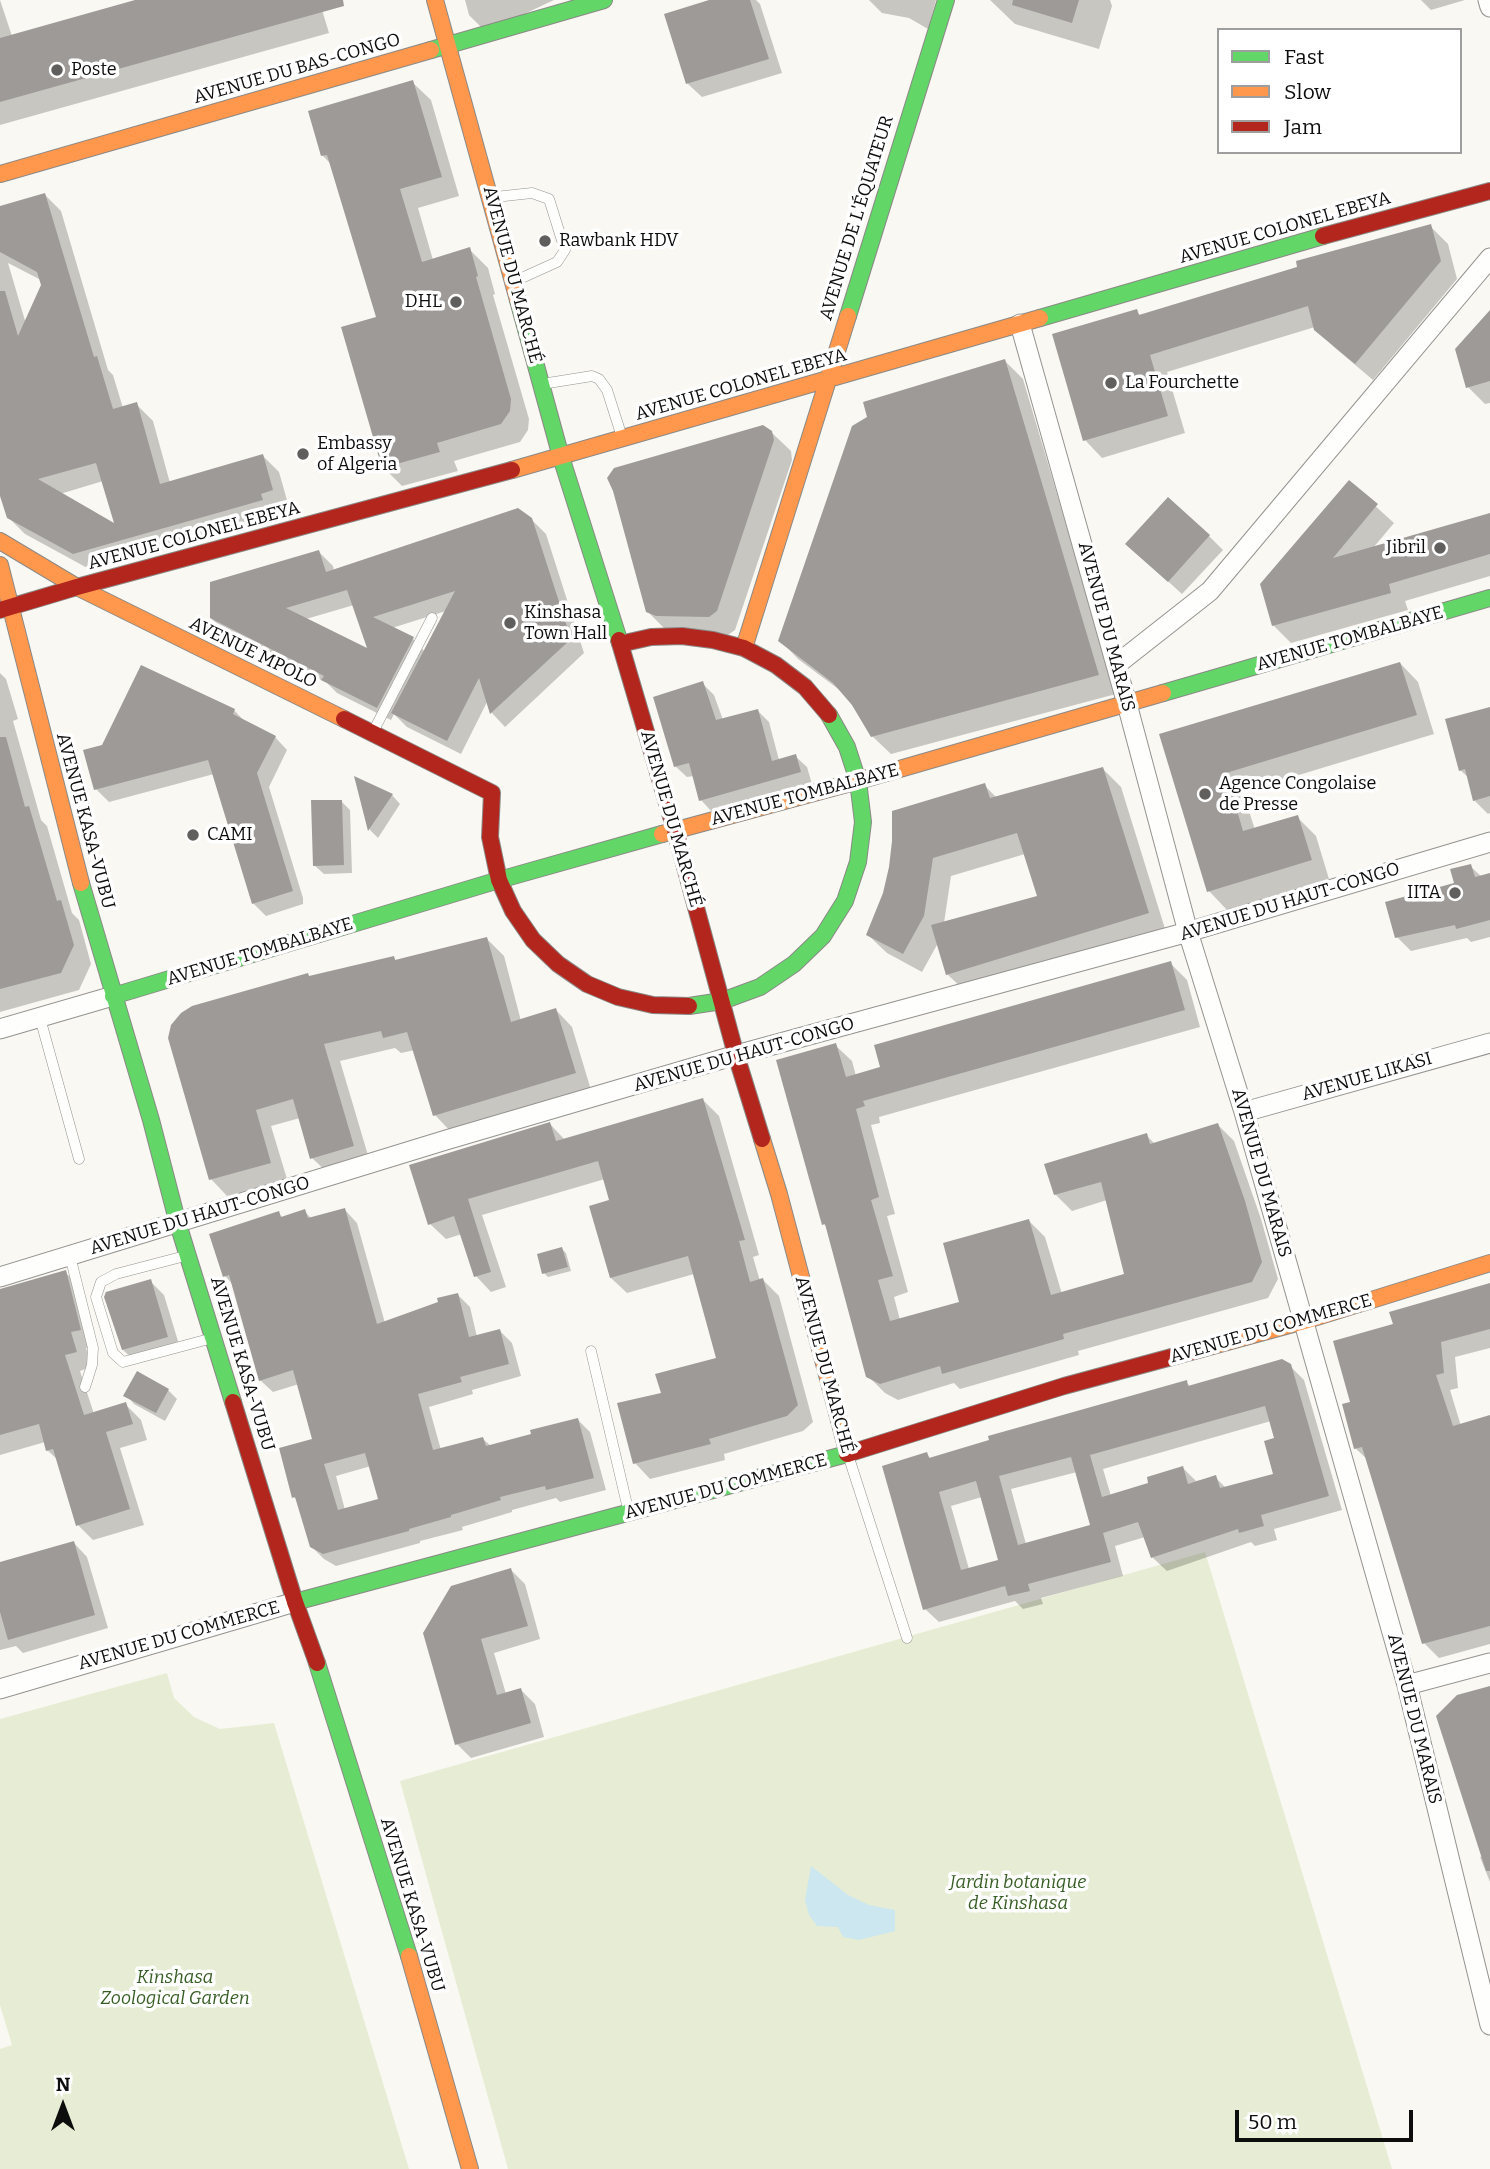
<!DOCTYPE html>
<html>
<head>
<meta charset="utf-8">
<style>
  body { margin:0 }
  #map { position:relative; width:1490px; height:2169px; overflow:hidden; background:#faf8f2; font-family:Bitter,serif }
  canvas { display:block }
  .legend { position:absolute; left:1217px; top:28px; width:245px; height:126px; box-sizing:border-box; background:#fff; border:2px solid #9e9e9e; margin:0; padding:9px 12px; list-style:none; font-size:21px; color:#0d0d0d }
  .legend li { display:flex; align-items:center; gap:14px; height:35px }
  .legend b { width:35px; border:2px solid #9e9e9e }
  .north { position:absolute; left:28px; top:2071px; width:70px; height:70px; -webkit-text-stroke:5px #fff; paint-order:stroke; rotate:0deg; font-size:19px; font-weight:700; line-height:28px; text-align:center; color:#0d0d0d }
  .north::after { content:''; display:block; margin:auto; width:24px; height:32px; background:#0d0d0d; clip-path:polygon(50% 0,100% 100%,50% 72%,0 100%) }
  .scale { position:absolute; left:1235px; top:2110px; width:178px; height:32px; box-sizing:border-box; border:4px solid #0d0d0d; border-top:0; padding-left:9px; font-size:21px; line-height:24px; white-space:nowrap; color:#0d0d0d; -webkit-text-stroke:5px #fff; paint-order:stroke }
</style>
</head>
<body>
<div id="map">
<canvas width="1490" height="2169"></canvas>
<ul class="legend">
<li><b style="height:9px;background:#63d668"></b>Fast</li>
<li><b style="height:9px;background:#ff974d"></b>Slow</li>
<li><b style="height:9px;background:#b3261e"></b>Jam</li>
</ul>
<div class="north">N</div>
<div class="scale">50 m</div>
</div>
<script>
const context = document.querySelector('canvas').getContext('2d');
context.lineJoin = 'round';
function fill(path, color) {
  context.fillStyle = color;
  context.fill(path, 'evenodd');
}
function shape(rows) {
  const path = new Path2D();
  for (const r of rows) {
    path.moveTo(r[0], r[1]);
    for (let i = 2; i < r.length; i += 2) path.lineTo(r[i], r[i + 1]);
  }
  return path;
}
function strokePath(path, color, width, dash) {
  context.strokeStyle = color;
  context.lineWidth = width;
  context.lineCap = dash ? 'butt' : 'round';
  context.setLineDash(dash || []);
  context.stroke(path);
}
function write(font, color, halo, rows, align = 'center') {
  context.font = font + ' Bitter,serif';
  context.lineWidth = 7;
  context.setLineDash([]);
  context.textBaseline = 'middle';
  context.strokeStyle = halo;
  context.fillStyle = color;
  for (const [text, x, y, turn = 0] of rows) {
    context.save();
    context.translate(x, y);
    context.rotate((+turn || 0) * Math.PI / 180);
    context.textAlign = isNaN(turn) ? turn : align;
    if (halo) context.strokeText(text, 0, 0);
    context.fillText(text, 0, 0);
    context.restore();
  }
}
const green = shape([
  [1205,1552,1392,2169,508,2169,400,1781],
  [167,1673,174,1698,194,1717,220,1729,274,1723,409,2169,0,2169,0,2049,12,2045,0,2005,0,1719]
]);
const water = shape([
  [811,1866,848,1895,869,1905,895,1910,895,1931,859,1940,843,1937,838,1927,817,1926,809,1915,805,1900]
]);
const shadow = shape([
  [0,0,12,36,141,0,319,0,329,33,0,125],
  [465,0,554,0,486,32,469,15],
  [714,0,756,0,760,4,782,73,702,97,688,84,666,15],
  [869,0,936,0,928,29,909,18,882,13],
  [990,0,1110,0,1112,6,1099,49,1015,24],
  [1421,0,1465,0,1431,10],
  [412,82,431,100,459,196,418,208,433,260,469,249,488,268,495,294,493,295,529,419,528,430,520,442,454,461,458,471,402,486,384,468,343,328,378,318,332,165,323,156],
  [45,195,61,211,108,370,113,375,123,408,136,404,153,421,170,483,263,456,279,472,289,507,276,510,278,516,91,570,25,534,8,517,0,489,0,208],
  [8,263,41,280,43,286,26,324],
  [103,481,117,527,60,494],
  [1430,226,1448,244,1457,279,1373,380,1334,347,1315,327,1167,372,1185,433,1102,458,1085,440,1136,311,1141,316],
  [1490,313,1490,403,1485,404,1468,387],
  [1005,361,1023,379,1116,694,891,754,872,736,845,694,798,659,780,640],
  [771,432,791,451,792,460,735,630,728,635,666,630,647,611],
  [1350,483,1394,523,1373,548,1490,514,1490,576,1405,601,1408,610,1291,643,1273,625],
  [531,519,546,534,584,653,505,727,492,713,488,700,461,754,407,727,394,714,391,720,337,693,327,683,225,632,211,618,319,552,333,566,334,571],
  [354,605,370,651,306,619],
  [446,611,425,652,413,639,392,628],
  [1209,536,1223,550,1182,594,1127,544],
  [1400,663,1418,682,1434,734,1243,792,1255,830,1297,817,1316,836,1329,879,1227,910,1209,891,1161,735],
  [0,673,6,679,18,719,13,721,41,820,47,826,72,913,79,920,91,964,79,990,0,1012],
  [702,683,714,695,723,720,758,711,769,722,779,760,795,756,807,767,812,784,712,812,701,800,694,776,687,777,675,766],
  [1490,708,1490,813,1488,814,1474,800,1469,778,1460,770],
  [234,710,246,723,275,737,287,750,269,787,303,898,303,904,266,916,253,903,214,774,109,802,96,789],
  [1103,769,1121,787,1166,932,966,992,947,974,938,943,922,972,887,953,868,935,885,893,984,785,997,798],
  [1025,854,1039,898,944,923,951,876],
  [357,779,392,795,400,804,378,838,370,830],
  [341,801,350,810,352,873,324,874,314,865],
  [1470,866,1482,877,1490,875,1490,937,1471,942,1467,938,1411,951,1397,937,1456,885],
  [487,939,504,956,521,1021,556,1010,572,1027,591,1090,451,1132,435,1115,415,1050,401,1053,395,1048,340,1061,370,1162,329,1174,312,1158,300,1118,271,1126,287,1179,227,1196,211,1179,311,978,394,958,397,962],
  [1170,963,1187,980,1200,1027,879,1117,880,1123,871,1125,895,1214,887,1216,908,1292,894,1297,900,1320,962,1303,1029,1221,1045,1237,1062,1294,1127,1275,1107,1200,1072,1211,1055,1194,1146,1135,1155,1144,1218,1125,1234,1141,1261,1219,1278,1279,1268,1298,1078,1351,1079,1355,960,1389,954,1383,898,1400,885,1393,868,1376,828,1229,824,1224,835,1045,852,1061,856,1076],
  [703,1100,719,1116,759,1255,753,1257,760,1281,763,1280,779,1296,813,1422,803,1431,724,1454,725,1460,650,1479,635,1463,663,1394,718,1359,694,1274,627,1293,611,1278,611,1201,605,1179,482,1215,506,1287,491,1292,476,1276,462,1234,446,1239,430,1224,550,1124,565,1140],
  [345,1210,357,1223,385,1323,458,1295,470,1307,477,1337,500,1331,512,1343,521,1376,472,1390,473,1394,429,1407,441,1450,483,1439,491,1446,533,1435,578,1420,590,1432,606,1490,560,1502,556,1498,512,1510,512,1512,462,1527,463,1530,420,1541,420,1543,336,1566,324,1559,311,1546,298,1501,294,1497,314,1440,299,1384,273,1392,260,1380,234,1286,225,1276,278,1213,283,1218,304,1211,312,1219],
  [371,1466,380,1500,345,1510,336,1476],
  [562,1249,566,1253,571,1271,548,1277,544,1273],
  [65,1272,81,1288,95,1345,86,1348,91,1367,80,1371,94,1414,125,1404,141,1420,147,1440,120,1448,144,1525,93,1540,78,1525,58,1460,47,1450,45,1442,0,1455,0,1290],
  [150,1281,164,1295,181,1351,137,1363,123,1350],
  [1490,1285,1490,1348,1455,1357,1458,1388,1450,1390,1461,1426,1490,1417,1490,1644,1439,1658,1424,1643,1368,1460,1355,1448,1352,1403,1395,1325],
  [1286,1362,1304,1380,1342,1510,1274,1529,1277,1540,1255,1546,1251,1542,1167,1571,1153,1558,1145,1537,1115,1546,1123,1576,1041,1598,1043,1604,1023,1609,1015,1601,939,1622,925,1609,927,1454,931,1459,1186,1382,1191,1387],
  [1271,1421,1276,1439,1275,1475,1227,1489,1215,1477,1196,1481,1183,1468,1151,1484,1111,1496,1103,1469],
  [1077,1472,1092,1526,1026,1544,1011,1489],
  [982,1497,1000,1562,969,1569,951,1506],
  [138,1373,168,1390,177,1399,165,1421,134,1404,126,1395],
  [74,1543,87,1557,108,1628,23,1653,16,1646,0,1650,0,1564],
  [511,1570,525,1584,540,1639,494,1653,506,1694,521,1690,535,1704,544,1737,471,1758,457,1744,425,1633],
  [1490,1688,1490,1882,1480,1857,1483,1856]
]);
const building = shape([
  [135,0,343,0,344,6,0,102,0,38],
  [709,0,750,0,769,59,686,84,664,14],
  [1013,0,1079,0,1072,23,1012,5],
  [413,80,442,177,400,189,422,262,470,247,478,276,476,277,511,399,510,411,501,424,437,443,440,452,382,468,341,327,376,317,327,155,321,156,308,111],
  [45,193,94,357,97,356,113,409,137,402,160,484,263,454,273,490,261,494,263,500,73,554,7,518,0,496,0,291,5,291,18,336,41,285,37,272,0,252,0,206],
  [96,463,114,523,38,479],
  [1431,224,1441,261,1355,364,1314,330,1308,306,1150,355,1168,416,1083,441,1052,334,1137,309,1139,315,1297,267,1296,261],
  [1490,310,1490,381,1466,388,1455,349],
  [1005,359,1099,675,871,737,852,705,833,683,778,641,852,426,867,417,863,402],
  [763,425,772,431,774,440,717,611,709,617,656,616,646,612,613,491,607,478,614,468],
  [1349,480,1378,504,1333,558,1490,513,1490,554,1389,584,1391,593,1272,626,1260,584],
  [1168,497,1210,535,1168,582,1125,544],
  [518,508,532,518,571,639,490,714,479,678,447,741,391,713,455,591,373,617,414,637,377,708,321,680,324,676,210,618,210,582,319,550,326,572],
  [347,590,367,648,286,608],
  [1400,662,1417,715,1226,773,1243,831,1298,815,1312,860,1207,892,1159,734],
  [141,665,235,709,233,714,276,736,257,773,293,891,252,904,208,760,94,790,83,750,102,745],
  [703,681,716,720,758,709,772,761,796,754,801,772,699,801,689,763,674,767,653,697],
  [1490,707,1490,796,1473,801,1465,769,1459,771,1445,719],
  [0,737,6,737,25,807,29,806,57,901,61,900,74,945,61,973,0,989],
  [1103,767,1149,913,946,975,931,925,1037,896,1017,833,933,858,924,916,903,954,866,935,883,893,889,867,892,841,892,811,985,783,990,798],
  [354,776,393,794,368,831],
  [311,800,342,800,344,865,313,866],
  [1471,864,1475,877,1490,873,1490,920,1456,929,1455,925,1395,938,1385,902,1454,883,1450,869],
  [487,937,511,1022,556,1008,576,1073,433,1116,407,1032,383,1038,381,1031,324,1044,354,1146,310,1159,293,1099,256,1110,271,1163,209,1180,168,1038,171,1025,181,1013,192,1006,308,973,309,976,394,956,395,960],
  [1171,961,1185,1010,863,1101,865,1106,856,1109,879,1197,871,1200,893,1276,878,1280,890,1321,959,1302,943,1243,1029,1219,1051,1295,1124,1274,1101,1182,1054,1195,1044,1164,1147,1133,1150,1144,1218,1123,1245,1201,1262,1262,1252,1282,1063,1334,1064,1339,942,1374,940,1366,880,1384,866,1377,825,1224,822,1225,776,1060,836,1043,846,1077,880,1067,874,1045],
  [703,1098,745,1240,739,1241,750,1282,763,1278,798,1405,787,1416,709,1439,711,1444,633,1464,617,1403,661,1393,655,1374,716,1358,688,1256,610,1278,589,1206,609,1200,598,1161,468,1199,491,1272,474,1277,454,1216,428,1225,409,1165,550,1122,556,1141],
  [345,1208,377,1324,438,1302,437,1298,458,1293,469,1337,500,1329,509,1364,460,1377,462,1382,418,1394,433,1450,483,1437,486,1446,531,1434,530,1430,578,1418,594,1478,546,1490,545,1486,500,1497,501,1500,451,1515,451,1517,409,1529,409,1531,323,1554,310,1547,295,1497,292,1498,279,1448,312,1439,293,1370,259,1381,229,1275,223,1277,209,1234,279,1211,281,1217,305,1209,308,1218],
  [365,1453,378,1499,338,1510,324,1464],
  [562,1247,568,1267,542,1274,537,1254],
  [66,1270,81,1330,71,1332,77,1352,65,1355,84,1415,126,1402,133,1424,106,1432,130,1509,76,1526,53,1449,46,1451,39,1424,0,1435,0,1289],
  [151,1279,168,1337,122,1350,104,1297,106,1292],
  [1490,1283,1490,1329,1441,1342,1444,1373,1436,1375,1453,1426,1490,1415,1490,1626,1422,1644,1362,1447,1354,1449,1342,1404,1350,1402,1333,1341,1393,1324,1389,1312],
  [1282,1359,1291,1364,1329,1496,1261,1515,1264,1526,1239,1533,1238,1529,1151,1558,1138,1522,1103,1533,1111,1562,1028,1584,1030,1591,1008,1596,1005,1586,923,1610,882,1466,927,1452,929,1458,989,1440,988,1436,1187,1380,1188,1386],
  [1265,1406,1274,1438,1264,1441,1273,1474,1220,1488,1216,1475,1188,1484,1183,1466,1147,1477,1148,1483,1102,1497,1090,1455],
  [1071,1457,1090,1525,1018,1545,999,1476],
  [976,1481,998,1560,961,1570,939,1492],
  [137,1371,169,1389,156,1413,123,1396],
  [74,1541,95,1615,8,1640,0,1612,0,1562],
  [511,1568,528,1626,481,1639,497,1695,521,1688,531,1723,455,1745,423,1633,451,1586],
  [1490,1686,1490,1871,1486,1871,1436,1716,1457,1695]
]);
const lane = shape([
  [495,197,532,193,549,199,565,250,557,262,515,281],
  [542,384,592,376,599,379,607,390,622,437],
  [374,730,432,618],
  [40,1018,79,1159],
  [70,1256,93,1348,92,1365,85,1387],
  [185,1256,116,1274,101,1282,96,1297,113,1353,123,1362,209,1339],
  [591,1351,628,1509],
  [849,1458,907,1638]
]);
const street = shape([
  [1488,0,1490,7],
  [1020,324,1127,704,1188,932,1244,1112,1407,1685,1490,2025],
  [1116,665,1210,591,1490,258],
  [0,1029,113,996],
  [1244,1112,1490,1043],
  [0,1277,446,1140,736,1055,1188,932,1490,842],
  [1407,1685,1490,1663],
  [0,1689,295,1602]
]);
const fast = shape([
  [431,50,604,0],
  [518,300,561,457,619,640],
  [848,316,946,0],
  [1040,318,1323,236],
  [1163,693,1490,598],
  [81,883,151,1120,178,1224,233,1402],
  [113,996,499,880,662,834],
  [689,1006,722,1001,760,987,794,964,823,936,845,901,858,862,863,822,858,781,847,747,829,715],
  [295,1602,847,1454],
  [317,1663,409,1956]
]);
const slow = shape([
  [435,0,518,300],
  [0,174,431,50],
  [512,470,1040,318],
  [0,541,77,587,344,719],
  [0,565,81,883],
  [744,648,848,316],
  [662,834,858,781,1163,693],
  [762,1139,779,1194,848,1454],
  [1194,1351,1304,1321,1490,1263],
  [409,1956,470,2169]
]);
const jam = shape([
  [1323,236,1490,191],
  [0,610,77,587,512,470],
  [619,640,675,830,736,1055,762,1139],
  [620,644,651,637,682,636,713,640,744,648,776,665,805,687,829,715],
  [344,719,492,793,490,837,499,880,513,911,533,940,558,964,587,984,618,997,653,1005,689,1006],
  [233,1402,295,1602,317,1663],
  [847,1454,1064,1386,1194,1351]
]);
const markers = [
  [57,70,7,"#605f5d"],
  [545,241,7,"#605f5d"],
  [456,302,7,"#605f5d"],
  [1111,383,7,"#605f5d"],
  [303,454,7,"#605f5d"],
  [1440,548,7,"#605f5d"],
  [510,623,7,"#605f5d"],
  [1205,794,7,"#605f5d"],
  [193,835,7,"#605f5d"],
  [1455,893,7,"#605f5d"]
];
const streetNames = [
  ["AVENUE DU BAS-CONGO",297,69,-16],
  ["AVENUE DE L'ÉQUATEUR",857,218,-73],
  ["AVENUE COLONEL EBEYA",1285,228,-16],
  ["AVENUE DU MARCHÉ",512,275,75],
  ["AVENUE COLONEL EBEYA",741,385,-16],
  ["AVENUE COLONEL EBEYA",194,536,-15],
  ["AVENUE DU MARAIS",1106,627,75],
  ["AVENUE TOMBALBAYE",1350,639,-16],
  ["AVENUE MPOLO",253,653,26],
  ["AVENUE TOMBALBAYE",805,795,-15],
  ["AVENUE DU MARCHÉ",671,819,74],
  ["AVENUE KASA-VUBU",85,821,75],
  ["AVENUE DU HAUT-CONGO",1290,902,-17],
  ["AVENUE TOMBALBAYE",260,952,-17],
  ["AVENUE DU HAUT-CONGO",744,1055,-16],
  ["AVENUE LIKASI",1367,1077,-16],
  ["AVENUE DU MARAIS",1261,1173,74],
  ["AVENUE DU HAUT-CONGO",200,1216,-17],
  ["AVENUE DU COMMERCE",1271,1329,-16],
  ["AVENUE KASA-VUBU",242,1364,73],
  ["AVENUE DU MARCHÉ",824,1365,75],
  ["AVENUE DU COMMERCE",726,1487,-15],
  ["AVENUE DU COMMERCE",179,1636,-16],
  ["AVENUE DU MARAIS",1414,1719,76],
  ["AVENUE KASA-VUBU",412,1905,73]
];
const poiNames = [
  ["Poste",71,70],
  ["Rawbank HDV",559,241],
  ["DHL",442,302,"right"],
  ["La Fourchette",1125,383],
  ["Embassy",317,444],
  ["of Algeria",317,465],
  ["Jibril",1426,548,"right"],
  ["Kinshasa",524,613],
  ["Town Hall",524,634],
  ["Agence Congolaise",1219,784],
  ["de Presse",1219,805],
  ["CAMI",207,835],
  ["IITA",1441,893,"right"]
];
const parkNames = [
  ["Jardin botanique",1018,1883],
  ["de Kinshasa",1018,1904],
  ["Kinshasa",175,1978],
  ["Zoological Garden",175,1999]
];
fill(green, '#e6edd4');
fill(water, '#cce7f0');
fill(shadow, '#0003');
fill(building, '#9d9a97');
strokePath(lane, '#949390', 11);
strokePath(street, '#949390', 21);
strokePath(fast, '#8a8987', 18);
strokePath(slow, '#8a8987', 18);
strokePath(jam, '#8a8987', 18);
strokePath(lane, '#fefefd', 10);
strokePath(street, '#fefefd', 19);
strokePath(fast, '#63d668', 16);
strokePath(slow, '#ff974d', 16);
strokePath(jam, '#b3261e', 16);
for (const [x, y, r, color] of markers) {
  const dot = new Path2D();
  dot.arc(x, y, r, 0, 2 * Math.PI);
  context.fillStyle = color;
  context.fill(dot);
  strokePath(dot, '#fff', 2.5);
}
write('18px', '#0d0d0d', '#fff', streetNames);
write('18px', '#0d0d0d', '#fff', poiNames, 'left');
write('italic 18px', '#365d24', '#fff', parkNames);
</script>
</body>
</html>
